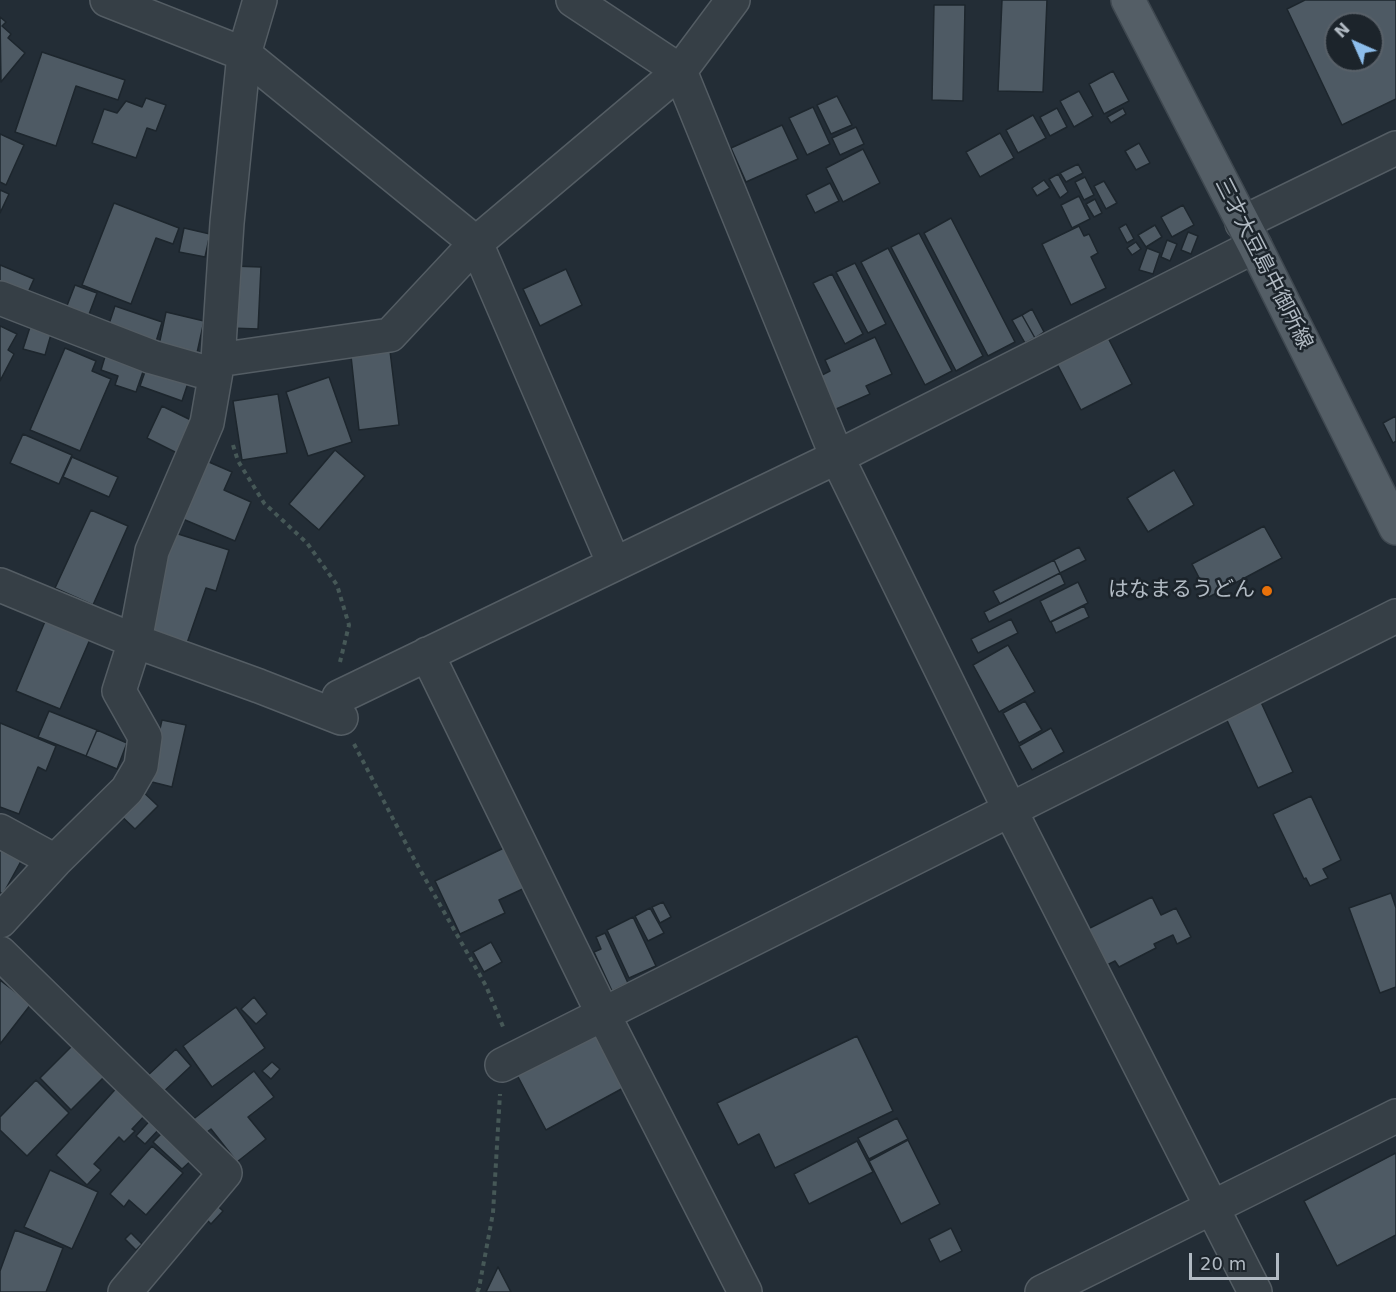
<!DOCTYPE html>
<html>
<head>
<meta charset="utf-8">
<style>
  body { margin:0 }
  #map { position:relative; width:1396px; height:1292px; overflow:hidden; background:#232d36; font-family:"DejaVu Sans",sans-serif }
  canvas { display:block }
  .north { position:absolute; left:1324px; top:12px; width:60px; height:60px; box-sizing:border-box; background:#1c242b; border:2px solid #586068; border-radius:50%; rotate:315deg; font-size:16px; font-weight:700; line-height:24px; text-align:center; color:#b1bac3 }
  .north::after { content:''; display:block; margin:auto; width:21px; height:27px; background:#8dbdeb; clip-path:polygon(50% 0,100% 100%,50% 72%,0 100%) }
  .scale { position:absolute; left:1189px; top:1253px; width:90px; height:27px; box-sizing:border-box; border:3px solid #b1bac3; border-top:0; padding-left:8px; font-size:18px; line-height:21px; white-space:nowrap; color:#b1bac3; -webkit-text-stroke:4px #1c242b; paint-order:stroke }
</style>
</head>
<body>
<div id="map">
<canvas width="1396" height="1292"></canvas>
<div class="north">N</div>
<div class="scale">20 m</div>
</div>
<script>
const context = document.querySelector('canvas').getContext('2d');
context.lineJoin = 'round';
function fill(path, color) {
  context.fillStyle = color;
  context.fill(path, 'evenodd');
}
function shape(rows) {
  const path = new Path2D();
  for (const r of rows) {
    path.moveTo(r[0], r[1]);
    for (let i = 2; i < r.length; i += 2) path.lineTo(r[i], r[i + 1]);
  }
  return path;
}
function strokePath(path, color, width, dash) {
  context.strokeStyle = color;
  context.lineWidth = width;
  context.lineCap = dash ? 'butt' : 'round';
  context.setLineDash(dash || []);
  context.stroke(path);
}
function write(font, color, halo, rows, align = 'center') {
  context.font = font + ' "DejaVu Sans","Noto Sans JP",sans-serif';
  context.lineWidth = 5;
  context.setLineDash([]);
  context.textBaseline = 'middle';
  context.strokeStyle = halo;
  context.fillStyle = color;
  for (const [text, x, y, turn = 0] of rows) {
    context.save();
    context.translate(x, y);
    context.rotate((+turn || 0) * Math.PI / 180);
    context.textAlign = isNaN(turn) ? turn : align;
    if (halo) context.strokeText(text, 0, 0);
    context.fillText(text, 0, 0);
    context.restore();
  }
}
const building = shape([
  [1002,0,1047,0,1043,92,998,91,1002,0],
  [1305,0,1396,0,1396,99,1342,125,1287,9,1305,0],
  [1336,24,1372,24,1372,60,1336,60,1336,24],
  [934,5,965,5,963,101,932,100,934,5],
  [0,17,6,22,2,26,11,34,8,38,25,53,1,82,0,17],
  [42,52,125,80,118,100,76,86,56,146,15,132,42,52],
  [1113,71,1129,101,1104,114,1089,84,1113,71],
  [1079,91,1093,116,1074,127,1060,101,1079,91],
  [837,96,852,125,831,134,817,105,837,96],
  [146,98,166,105,156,131,147,128,136,158,92,143,104,109,117,113,126,101,142,107,146,98],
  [813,107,830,144,807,155,789,118,813,107],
  [1057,108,1067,127,1050,136,1040,117,1057,108],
  [1123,108,1126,114,1111,123,1107,117,1123,108],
  [1033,115,1046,138,1018,153,1006,130,1033,115],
  [782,125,798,159,746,182,731,148,782,125],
  [856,127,864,144,840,155,832,138,856,127],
  [1000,133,1014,158,980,177,966,152,1000,133],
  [0,134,24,145,6,185,0,182,0,134],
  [1139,143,1150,163,1136,170,1125,151,1139,143],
  [863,149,880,183,843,202,826,168,863,149],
  [1078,164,1083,173,1066,182,1060,173,1078,164],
  [1058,174,1068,192,1060,198,1049,179,1058,174],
  [1085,177,1094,195,1084,200,1075,182,1085,177],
  [1044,180,1050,188,1037,196,1032,188,1044,180],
  [1104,181,1117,203,1106,209,1094,186,1104,181],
  [830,183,839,201,815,213,806,195,830,183],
  [0,190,9,194,0,213,0,190],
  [1079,196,1090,219,1072,228,1061,205,1079,196],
  [1095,199,1102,213,1094,217,1086,204,1095,199],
  [114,203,179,228,173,244,156,238,131,304,82,285,114,203],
  [1183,205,1194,225,1172,237,1161,217,1183,205],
  [951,218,1015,342,988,356,924,233,951,218],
  [1126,224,1134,239,1127,243,1119,228,1126,224],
  [1155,225,1162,237,1146,247,1138,235,1155,225],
  [1079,226,1084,236,1089,234,1098,253,1091,257,1106,288,1071,305,1042,244,1079,226],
  [184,228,210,234,205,257,179,252,184,228],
  [1188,232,1198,236,1191,254,1181,250,1188,232],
  [919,233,983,356,956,371,891,247,919,233],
  [1167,240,1177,244,1170,261,1161,257,1167,240],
  [1136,242,1141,249,1132,255,1127,248,1136,242],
  [888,248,952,371,925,385,861,262,888,248],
  [1147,248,1160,253,1153,274,1139,270,1147,248],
  [855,263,886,324,868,333,836,272,855,263],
  [0,265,34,279,25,299,0,288,0,265],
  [232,266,261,267,258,329,230,328,232,266],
  [566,269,582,305,540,326,523,289,566,269],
  [832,274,863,334,845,344,813,283,832,274],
  [75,285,97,293,85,325,63,316,75,285],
  [115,306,162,322,155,345,107,330,115,306],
  [1032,309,1044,332,1035,338,1022,315,1032,309],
  [166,312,204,321,197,353,159,345,166,312],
  [1022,315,1035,338,1025,343,1012,320,1022,315],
  [31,324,52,331,45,355,23,349,31,324],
  [0,326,17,334,8,350,14,354,0,381,0,326],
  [1106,334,1132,384,1081,410,1055,360,1106,334],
  [875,337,892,374,866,386,870,394,834,410,818,377,830,371,825,360,875,337],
  [65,348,96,361,92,371,111,379,80,451,30,430,65,348],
  [107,350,146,363,136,392,115,385,118,376,101,370,107,350],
  [390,351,399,425,359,430,351,356,390,351],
  [148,363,190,377,182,401,140,386,148,363],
  [329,377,352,442,308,456,286,392,329,377],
  [278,394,287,453,242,460,233,401,278,394],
  [162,406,195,422,179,454,147,438,162,406],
  [1396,416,1396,441,1393,443,1383,423,1396,416],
  [23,434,72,455,59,484,10,463,23,434],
  [335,450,365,476,319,530,289,504,335,450],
  [72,457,118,477,109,497,63,477,72,457],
  [202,459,232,472,224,490,251,502,235,541,178,517,202,459],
  [1174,470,1194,505,1148,532,1127,498,1174,470],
  [91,510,128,526,93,605,55,588,91,510],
  [1264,526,1282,558,1209,597,1192,564,1264,526],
  [175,533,229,550,216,591,206,588,186,646,142,631,175,533],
  [1079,547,1086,560,1060,573,1054,560,1079,547],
  [1054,560,1060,573,1000,604,993,591,1054,560],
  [1060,573,1065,584,989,622,984,612,1060,573],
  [1078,582,1088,603,1050,622,1040,601,1078,582],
  [1084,606,1089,617,1056,633,1051,622,1084,606],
  [46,619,91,637,60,709,16,691,46,619],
  [1011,619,1018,633,978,653,971,639,1011,619],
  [1008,645,1035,692,999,712,973,665,1008,645],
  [1260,700,1293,772,1258,788,1225,716,1260,700],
  [1025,701,1042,730,1019,743,1003,713,1025,701],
  [49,711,97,730,86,756,38,737,49,711],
  [162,720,186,725,172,787,148,781,162,720],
  [0,723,56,746,46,771,38,767,19,814,0,807,0,723],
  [1051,728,1064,752,1032,770,1019,746,1051,728],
  [97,730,127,743,117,769,86,756,97,730],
  [139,788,158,806,135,829,116,811,139,788],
  [1311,796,1341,860,1323,869,1328,878,1310,886,1306,878,1304,879,1273,814,1311,796],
  [0,838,26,852,3,894,0,892,0,838],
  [510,845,529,886,499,900,505,913,460,934,435,881,510,845],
  [1391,893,1396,908,1396,987,1380,993,1349,908,1391,893],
  [1152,897,1161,915,1176,908,1191,937,1177,944,1173,935,1154,944,1156,948,1119,967,1115,961,1105,966,1086,930,1152,897],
  [663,902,671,917,660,923,652,907,663,902],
  [650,908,664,933,648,941,635,916,650,908],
  [633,917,656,966,629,978,607,930,633,917],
  [605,933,628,983,612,991,594,952,601,949,596,937,605,933],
  [491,942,502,962,484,972,473,952,491,942],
  [0,980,31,1004,0,1044,0,980],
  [254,997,267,1014,256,1024,241,1009,254,997],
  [236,1007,265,1048,212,1087,183,1046,236,1007],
  [594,1030,625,1087,546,1130,516,1073,594,1030],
  [857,1036,893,1111,775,1168,759,1134,738,1145,717,1103,857,1036],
  [76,1042,107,1074,71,1110,40,1078,76,1042],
  [176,1049,191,1066,161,1094,146,1077,176,1049],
  [272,1062,280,1069,271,1079,262,1071,272,1062],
  [254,1071,274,1097,248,1117,266,1139,237,1162,211,1129,202,1136,191,1121,254,1071],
  [36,1080,69,1113,27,1156,0,1130,0,1117,36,1080],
  [121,1083,150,1110,132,1129,135,1131,124,1142,119,1137,94,1164,101,1170,87,1185,56,1155,121,1083],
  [154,1116,163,1125,145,1144,136,1136,154,1116],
  [897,1118,908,1139,869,1159,858,1138,897,1118],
  [167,1128,196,1156,182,1169,153,1142,167,1128],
  [908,1140,940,1204,901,1224,869,1161,908,1140],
  [857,1141,873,1172,809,1204,794,1174,857,1141],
  [152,1146,183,1173,146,1215,129,1200,124,1207,110,1194,152,1146],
  [1396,1153,1396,1235,1337,1266,1304,1201,1396,1153],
  [50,1170,98,1192,72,1249,24,1227,50,1170],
  [211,1200,223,1211,211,1224,200,1213,211,1200],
  [951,1228,962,1251,940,1262,929,1239,951,1228],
  [15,1230,63,1248,46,1292,0,1292,0,1271,15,1230],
  [131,1233,142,1244,136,1250,125,1239,131,1233],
  [498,1267,511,1292,486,1292,498,1267]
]);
const path = shape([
  [233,445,238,461,264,503,307,543,337,585,349,625,340,662],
  [354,744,414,859,486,986,504,1029],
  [477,1292,479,1288,493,1213,500,1094]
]);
const minor = shape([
  [107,0,244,54,476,243,614,564],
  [573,0,680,71,837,457,1010,810,1255,1292],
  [1242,223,1396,148],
  [0,298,152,357,215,375],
  [218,360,390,335,476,243,680,71,733,0],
  [0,585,135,641,259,686,341,718],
  [427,654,603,1014,745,1292],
  [339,697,837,457,1255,246],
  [0,831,55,861],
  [0,921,55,861,127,790,141,766,145,737,119,691,135,641,152,551,207,423,218,360,227,223,244,54,260,0],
  [0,953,225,1173,125,1292],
  [502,1065,1396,616],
  [1042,1292,1396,1116]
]);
const major = shape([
  [1128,0,1255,246,1396,528]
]);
const markers = [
  [1267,591,6,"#e8710a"]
];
const streetNames = [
  ["三才大豆島中御所線",1263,264,63]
];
const poiNames = [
  ["はなまるうどん",1255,591]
];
fill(building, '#4e5a64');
strokePath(building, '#1d262d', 1.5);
strokePath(minor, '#545d64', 36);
strokePath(major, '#3f4850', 36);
strokePath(path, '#465857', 4, [4.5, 4.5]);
strokePath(minor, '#363f46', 33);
strokePath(major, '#545e66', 33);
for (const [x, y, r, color] of markers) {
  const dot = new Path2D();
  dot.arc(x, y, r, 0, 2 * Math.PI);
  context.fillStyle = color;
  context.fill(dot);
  strokePath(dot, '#1c242b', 2);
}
write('21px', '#b1bac3', '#1c242b', streetNames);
write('21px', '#b1bac3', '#1c242b', poiNames, 'right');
</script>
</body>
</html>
